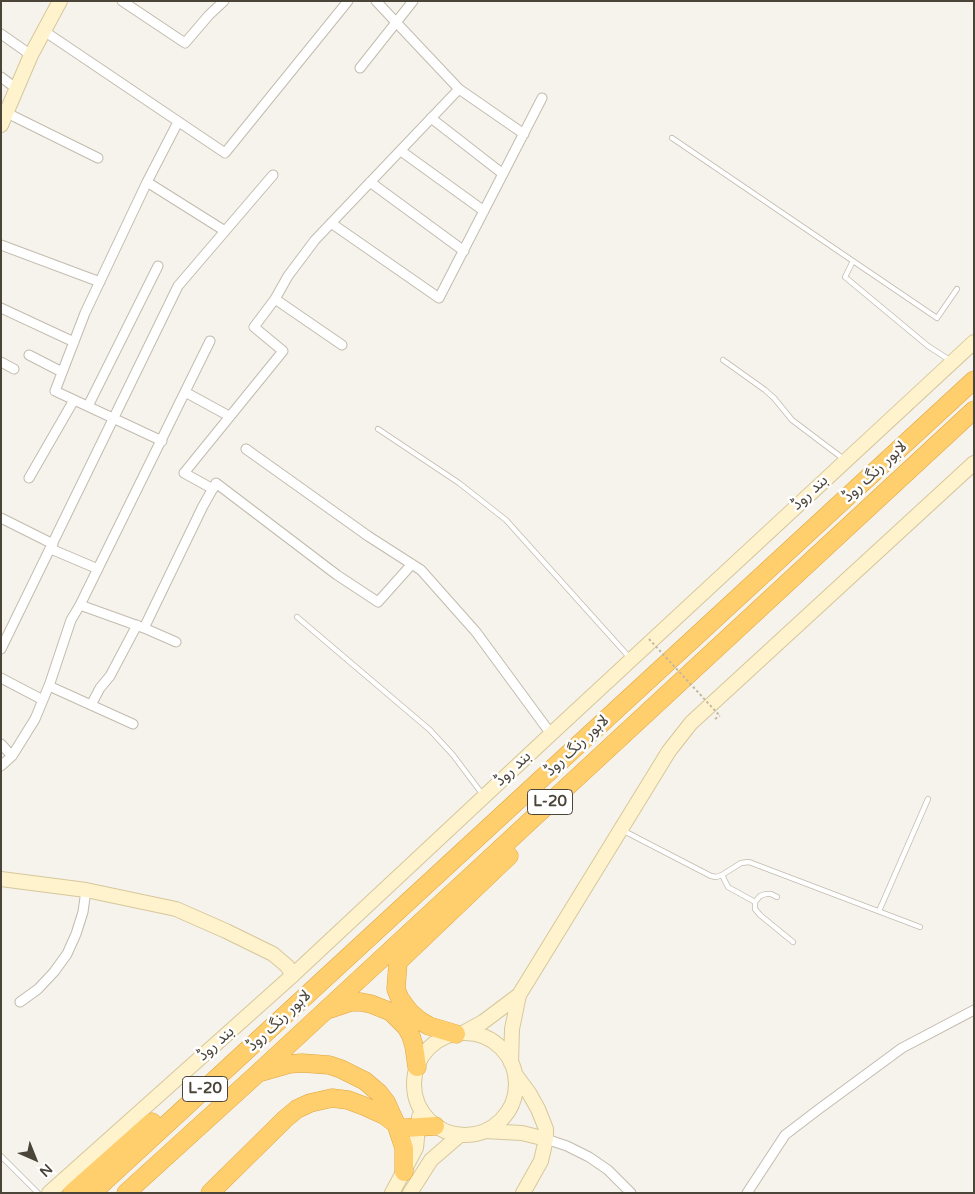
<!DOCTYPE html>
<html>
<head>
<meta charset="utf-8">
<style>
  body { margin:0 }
  #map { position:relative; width:975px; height:1194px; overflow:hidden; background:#f6f3ec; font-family:"Varela Round",sans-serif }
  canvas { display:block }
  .frame { position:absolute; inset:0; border:2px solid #4b4439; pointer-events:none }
  .north { position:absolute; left:10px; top:1134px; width:50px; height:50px; -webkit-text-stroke:4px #fff; paint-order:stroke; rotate:136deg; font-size:14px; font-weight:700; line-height:20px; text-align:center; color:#4b4439 }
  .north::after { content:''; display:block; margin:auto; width:18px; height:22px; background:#4b4439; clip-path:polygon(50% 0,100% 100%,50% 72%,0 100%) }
</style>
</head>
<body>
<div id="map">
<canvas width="975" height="1194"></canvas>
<div class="frame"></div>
<div class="north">N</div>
</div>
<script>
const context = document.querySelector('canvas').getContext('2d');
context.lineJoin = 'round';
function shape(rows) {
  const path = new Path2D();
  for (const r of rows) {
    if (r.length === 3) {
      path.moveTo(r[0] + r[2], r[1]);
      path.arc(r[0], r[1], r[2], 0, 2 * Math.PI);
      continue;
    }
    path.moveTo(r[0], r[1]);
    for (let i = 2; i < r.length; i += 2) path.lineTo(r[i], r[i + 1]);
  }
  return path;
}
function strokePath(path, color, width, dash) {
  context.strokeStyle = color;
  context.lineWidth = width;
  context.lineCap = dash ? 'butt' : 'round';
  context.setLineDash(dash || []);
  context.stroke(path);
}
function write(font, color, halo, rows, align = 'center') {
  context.font = font + ' "Varela Round","Noto Sans Arabic",sans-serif';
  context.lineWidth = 5;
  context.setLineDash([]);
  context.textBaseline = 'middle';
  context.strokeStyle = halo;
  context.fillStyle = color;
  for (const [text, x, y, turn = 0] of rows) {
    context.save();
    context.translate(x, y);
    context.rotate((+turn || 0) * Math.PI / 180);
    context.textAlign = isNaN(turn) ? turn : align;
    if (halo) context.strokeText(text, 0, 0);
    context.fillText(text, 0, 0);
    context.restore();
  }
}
const path = shape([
  [715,719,720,716]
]);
const lane = shape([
  [672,138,853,261,845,277,928,346,951,361],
  [853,261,937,318,957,289],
  [723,360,765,390,774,398,792,420,845,460],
  [378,429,459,483,506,520,630,658],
  [297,617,430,730,453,755,483,795],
  [622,830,711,876,716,877,722,875,741,863,749,862,920,927],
  [722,875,728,887,755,902,755,909,760,915,793,942],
  [755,902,760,896,766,894,771,894,777,897],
  [879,911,928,799],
  [1,1156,38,1193]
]);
const street = shape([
  [122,1,185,43,209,15,224,1],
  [376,1,459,89,524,134],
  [44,31,225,153,348,1],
  [1,34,31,55],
  [360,68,413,1],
  [1,77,17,89],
  [7,113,98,158],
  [431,118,503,174],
  [401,151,484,211],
  [147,182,178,122],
  [370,182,464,251],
  [331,223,439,298,542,98],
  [1,245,100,282],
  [275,299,342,345],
  [1,308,74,342],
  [29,355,62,372],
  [1,362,14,369],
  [185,392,229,416],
  [88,406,158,266],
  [162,441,55,391,85,313,147,182,225,231],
  [246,449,368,536,421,570,476,632,551,734],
  [29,478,74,400],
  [213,489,184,473,283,351,254,327,275,299,288,276,315,240,459,89],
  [1,518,53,544],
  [51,549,98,569],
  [80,605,210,341],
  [176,642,144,628,203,506,216,483,337,575,378,602,412,564],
  [1,649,178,286,273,175],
  [1,678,43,700],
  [49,686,133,724],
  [91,705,100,688,110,676,137,625],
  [1,744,12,756],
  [1,766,12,756,35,719,50,683,71,620,80,605,144,628],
  [20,1002,38,989,54,972,67,954,76,934,83,912,86,890],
  [546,1139,567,1146,589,1157,608,1170,631,1193],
  [747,1193,785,1135,819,1109,902,1048,974,1010]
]);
const secondary = shape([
  [1,125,31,55,60,1],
  [1,879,86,890,176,909,226,931,273,954,287,966,293,975],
  [463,1033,483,1022,519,995],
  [465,1084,51],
  [511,1063,512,1029,519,995,669,751,691,723,974,463],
  [515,1074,529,1093,538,1109,546,1129,546,1139,541,1161,523,1193],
  [485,1131,522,1133,546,1139],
  [49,1193,293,975,551,734,974,342],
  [392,1193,416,1148,419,1117],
  [410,1193,431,1160,460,1135]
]);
const highway = shape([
  [330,1009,351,1002,361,1002,371,1004,391,1012,406,1027,411,1036,414,1046,417,1067],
  [456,1034,429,1026,419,1020,409,1011,400,999,396,989,398,962,509,856],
  [261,1072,289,1064,302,1063,329,1065,341,1069,365,1081,379,1093,386,1102,396,1124,400,1127,406,1128,435,1126],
  [72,1193,152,1122],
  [92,1193,974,380],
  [126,1193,258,1073,974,410],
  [210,1193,285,1119,297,1109,310,1103,332,1098,348,1100,364,1106,384,1115,396,1124,404,1148,404,1172]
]);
const pathBridge = shape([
  [649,639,720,716]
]);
const shields = [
  [550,802,45],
  [205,1089,45]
];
const shieldNames = [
  ["L-20",550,802],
  ["L-20",205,1089]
];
const streetNames = [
  ["لاہور رنگ روڈ",875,472,-43],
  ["بند روڈ",810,493,-43],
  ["لاہور رنگ روڈ",577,746,-43],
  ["بند روڈ",513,769,-43],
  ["لاہور رنگ روڈ",279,1021,-43],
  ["بند روڈ",216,1044,-42]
];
strokePath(lane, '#c2bbae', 6);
strokePath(street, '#c2bbae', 11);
strokePath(secondary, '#d6c79b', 16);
strokePath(highway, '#e0a43c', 19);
strokePath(path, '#c4b79f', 2, [2.5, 2.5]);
strokePath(lane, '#fff', 4.5);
strokePath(street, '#fff', 9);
strokePath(secondary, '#fff3cd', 14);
strokePath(highway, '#ffcf6e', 18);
strokePath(pathBridge, '#c4b79f', 2, [2.5, 2.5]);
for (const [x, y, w] of shields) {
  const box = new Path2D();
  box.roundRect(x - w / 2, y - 12.5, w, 25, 4);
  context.fillStyle = '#fff';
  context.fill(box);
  strokePath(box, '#4b4439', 1);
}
write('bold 15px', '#4b4439', null, shieldNames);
write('16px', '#4b4439', '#fff', streetNames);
</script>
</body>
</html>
